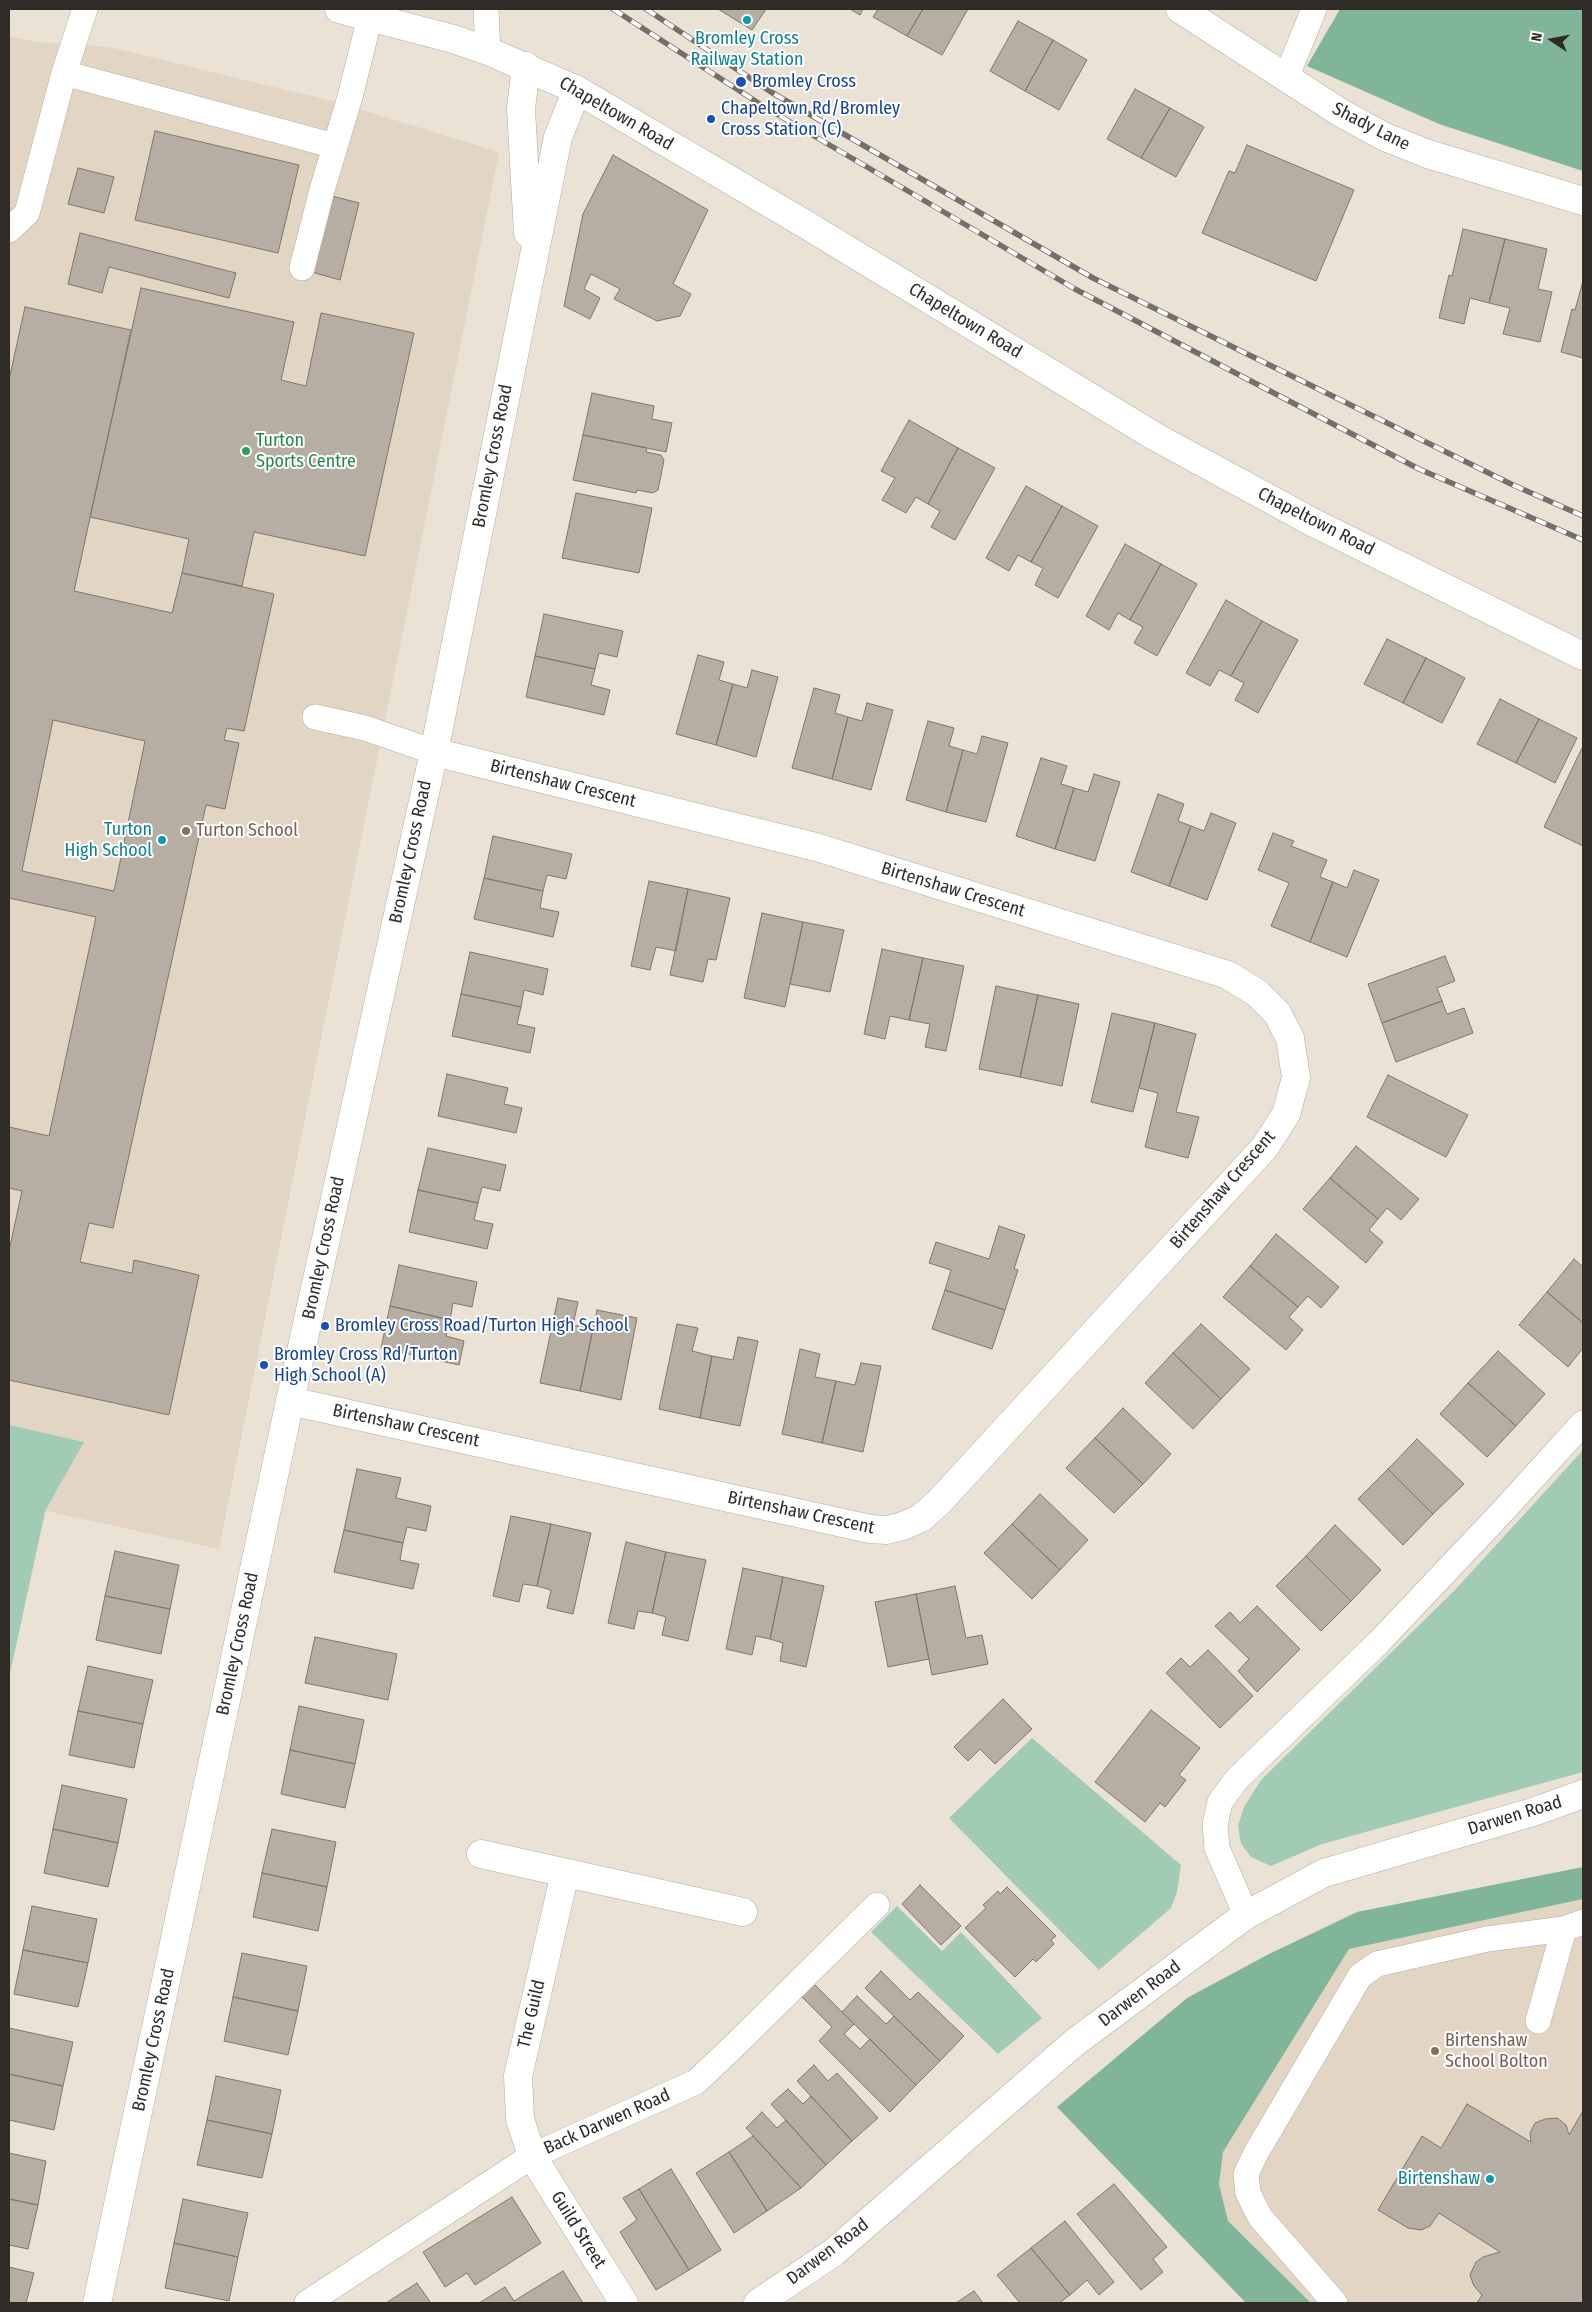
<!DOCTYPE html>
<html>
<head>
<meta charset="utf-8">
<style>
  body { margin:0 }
  #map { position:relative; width:1592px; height:2312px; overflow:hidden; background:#ebe2d6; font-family:"Fira Sans Condensed",sans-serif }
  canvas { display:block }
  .frame { position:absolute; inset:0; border:10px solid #2f2c28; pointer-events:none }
  .north { position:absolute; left:1527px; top:15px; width:50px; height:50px; -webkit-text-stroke:4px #fff; paint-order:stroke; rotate:281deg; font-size:14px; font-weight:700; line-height:20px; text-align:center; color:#2f2c28 }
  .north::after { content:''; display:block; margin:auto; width:18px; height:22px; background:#2f2c28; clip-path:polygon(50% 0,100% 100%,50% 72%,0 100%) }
</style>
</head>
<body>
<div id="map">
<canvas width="1592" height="2312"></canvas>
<div class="frame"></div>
<div class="north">N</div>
</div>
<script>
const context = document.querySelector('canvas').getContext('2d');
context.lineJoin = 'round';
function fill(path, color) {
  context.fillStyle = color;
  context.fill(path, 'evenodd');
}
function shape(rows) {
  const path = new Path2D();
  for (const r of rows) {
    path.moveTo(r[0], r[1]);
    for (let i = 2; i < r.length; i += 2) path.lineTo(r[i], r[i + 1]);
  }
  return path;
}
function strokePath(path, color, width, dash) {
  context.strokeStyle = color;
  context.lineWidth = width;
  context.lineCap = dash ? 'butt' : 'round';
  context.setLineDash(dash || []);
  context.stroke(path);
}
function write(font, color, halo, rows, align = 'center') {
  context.font = font + ' "Fira Sans Condensed",sans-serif';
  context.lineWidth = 4;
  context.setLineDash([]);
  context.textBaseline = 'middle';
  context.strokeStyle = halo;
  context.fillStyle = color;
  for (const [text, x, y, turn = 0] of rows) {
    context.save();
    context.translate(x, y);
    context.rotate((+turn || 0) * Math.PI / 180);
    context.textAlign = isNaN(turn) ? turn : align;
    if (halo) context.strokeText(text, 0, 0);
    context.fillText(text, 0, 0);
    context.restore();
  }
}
const built = shape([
  [9,36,36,42,109,47,336,102,499,152,219,1549,46,1511,9,1678],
  [1583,1899,1583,2303,1311,2303,1228,2221,1219,2184,1223,2152,1349,1949]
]);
const green = shape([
  [9,1425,84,1442,45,1511,9,1678],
  [1583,1450,1583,1772,1322,1844,1271,1866,1251,1857,1241,1844,1238,1826,1244,1807,1261,1780,1454,1591],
  [1032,1738,1181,1865,1177,1892,1171,1908,1099,1970,949,1818],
  [897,1906,942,1951,961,1932,1042,2018,998,2054,871,1932]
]);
const forest = shape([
  [1340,9,1583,9,1583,171,1439,124,1307,66],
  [1583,1867,1583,1899,1349,1949,1223,2152,1219,2184,1228,2221,1311,2303,1246,2303,1057,2107,1187,1998,1267,1955,1357,1912]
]);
const building = shape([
  [718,9,766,9,752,30,718,9],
  [850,9,863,9,860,15,850,9],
  [878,9,923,9,907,36,873,17,878,9],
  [923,9,968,9,942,55,907,36,923,9],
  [1018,21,1053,40,1025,91,990,71,1018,21],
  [1053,40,1087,60,1059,110,1025,91,1053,40],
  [1135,89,1170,108,1141,158,1107,139,1135,89],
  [1170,108,1204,127,1176,177,1141,158,1170,108],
  [155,131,299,165,278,253,135,220,155,131],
  [1247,145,1354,190,1316,281,1202,233,1229,171,1235,173,1247,145],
  [613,155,708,210,673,284,691,294,680,316,657,321,614,299,620,289,591,274,584,289,600,298,590,319,564,306,583,214,613,155],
  [78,168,114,177,104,213,68,204,78,168],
  [328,195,359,203,340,280,308,271,328,195],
  [1463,229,1505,239,1489,303,1470,298,1464,324,1439,318,1449,275,1452,276,1463,229],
  [80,233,236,273,229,298,109,267,102,293,68,284,80,233],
  [1505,239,1547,249,1538,289,1552,292,1540,342,1503,334,1510,308,1489,303,1505,239],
  [1583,281,1583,358,1561,352,1572,309,1575,310,1583,281],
  [141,288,294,322,281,380,306,386,321,313,414,333,365,556,254,532,242,586,182,573,189,539,90,517,141,288],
  [25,307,131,330,74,591,172,613,182,573,274,594,244,731,227,728,224,740,239,743,225,809,206,805,113,1228,89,1223,80,1262,132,1273,134,1260,199,1275,169,1415,9,1380,9,1251,22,1191,9,1188,9,1127,49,1136,96,917,9,898,9,380,25,307],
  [53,720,145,741,114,891,22,871,53,720],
  [592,393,654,406,652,419,672,423,666,452,583,435,592,393],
  [909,420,958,448,928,504,916,497,906,513,882,500,895,478,881,471,909,420],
  [583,435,647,448,646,452,661,455,664,460,658,490,653,493,637,490,636,493,573,480,583,435],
  [958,448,995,468,955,540,931,527,940,511,928,504,958,448],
  [1026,486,1062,506,1031,562,1018,555,1009,571,986,558,1026,486],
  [576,493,652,508,639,573,562,558,576,493],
  [1062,506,1098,526,1058,598,1035,585,1043,568,1031,562,1062,506],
  [1125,544,1161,564,1130,620,1118,613,1109,630,1086,616,1125,544],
  [1161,564,1197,584,1157,656,1134,643,1143,627,1130,620,1161,564],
  [1226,600,1262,621,1231,676,1219,670,1210,686,1186,673,1226,600],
  [544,614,623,631,617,657,599,653,595,669,535,656,544,614],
  [1262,621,1298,640,1258,713,1235,700,1244,683,1231,676,1262,621],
  [1387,639,1426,658,1403,703,1364,684,1387,639],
  [698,655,724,662,719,680,733,684,716,745,676,734,698,655],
  [535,656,595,669,591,685,610,690,604,715,526,697,535,656],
  [1426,658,1465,678,1442,723,1403,703,1426,658],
  [752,670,778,677,756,757,716,745,733,684,747,688,752,670],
  [814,688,840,695,835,713,848,717,832,779,792,768,814,688],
  [1500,699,1539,719,1516,763,1477,744,1500,699],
  [867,703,893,710,871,790,832,779,848,717,862,721,867,703],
  [1539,719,1577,738,1555,783,1516,763,1539,719],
  [928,721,954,728,949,746,963,750,946,812,906,800,928,721],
  [982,736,1008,743,986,822,946,812,963,750,977,754,982,736],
  [1583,746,1583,846,1544,827,1583,746],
  [1041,758,1067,766,1061,784,1074,788,1055,849,1016,836,1041,758],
  [1094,774,1120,782,1095,861,1055,849,1074,788,1088,792,1094,774],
  [1158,794,1184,804,1178,821,1191,826,1169,886,1131,872,1158,794],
  [1211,813,1236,823,1207,900,1169,886,1191,826,1204,831,1211,813],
  [1273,833,1294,841,1291,846,1327,860,1320,877,1333,882,1310,942,1271,926,1289,883,1258,870,1273,833],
  [493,836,572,854,566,879,547,875,543,891,484,878,493,836],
  [1354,870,1379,880,1347,957,1310,942,1333,882,1347,888,1354,870],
  [484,878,543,891,540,908,559,912,553,937,474,919,484,878],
  [649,881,688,889,676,951,656,947,650,970,631,966,649,881],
  [688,889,730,898,716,960,708,959,703,982,670,975,688,889],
  [762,913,803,922,785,1007,744,998,762,913],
  [803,922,844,930,830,992,790,984,803,922],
  [882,949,923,958,909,1020,890,1016,885,1039,864,1034,882,949],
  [470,952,548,969,543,995,524,990,521,1007,461,994,470,952],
  [1445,956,1455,981,1437,988,1442,1001,1382,1023,1368,984,1445,956],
  [923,958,964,966,946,1051,925,1047,930,1024,909,1020,923,958],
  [996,986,1038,995,1020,1077,979,1069,996,986],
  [461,994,521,1007,517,1024,535,1028,530,1053,452,1036,461,994],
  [1038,995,1079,1004,1062,1086,1020,1077,1038,995],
  [1442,1001,1447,1014,1464,1008,1473,1033,1396,1062,1382,1023,1442,1001],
  [1112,1013,1155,1023,1133,1112,1091,1102,1112,1013],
  [1155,1023,1196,1034,1176,1112,1199,1117,1188,1158,1145,1147,1158,1093,1139,1088,1155,1023],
  [447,1074,508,1088,504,1104,522,1108,516,1133,438,1116,447,1074],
  [1388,1075,1468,1115,1446,1157,1367,1117,1388,1075],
  [1356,1146,1419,1199,1401,1220,1387,1208,1378,1219,1330,1178,1356,1146],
  [428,1148,506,1165,500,1191,482,1187,478,1203,418,1190,428,1148],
  [1330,1178,1378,1219,1369,1230,1383,1242,1366,1263,1303,1209,1330,1178],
  [418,1190,478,1203,474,1220,493,1224,487,1249,409,1232,418,1190],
  [999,1226,1025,1235,1014,1269,1018,1270,1005,1310,945,1290,951,1270,929,1263,936,1242,989,1259,999,1226],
  [1276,1234,1339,1287,1321,1308,1308,1296,1298,1307,1250,1266,1276,1234],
  [1574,1259,1583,1267,1583,1323,1547,1292,1574,1259],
  [399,1265,477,1282,472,1307,453,1303,450,1320,390,1306,399,1265],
  [1250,1266,1298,1307,1289,1317,1303,1330,1286,1350,1223,1297,1250,1266],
  [945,1290,1005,1310,992,1349,932,1329,945,1290],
  [1547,1292,1583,1323,1583,1348,1568,1367,1519,1325,1547,1292],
  [558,1298,578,1302,573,1325,593,1329,580,1391,540,1383,558,1298],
  [390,1306,450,1320,446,1336,464,1341,459,1365,381,1348,390,1306],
  [597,1310,637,1318,621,1400,580,1391,597,1310],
  [677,1324,698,1328,692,1351,712,1356,700,1418,659,1409,677,1324],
  [1201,1324,1250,1369,1221,1399,1173,1353,1201,1324],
  [738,1337,758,1341,740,1426,700,1418,712,1356,733,1360,738,1337],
  [800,1349,820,1354,815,1377,836,1381,822,1443,782,1434,800,1349],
  [1498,1351,1545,1394,1516,1426,1468,1383,1498,1351],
  [1173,1353,1221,1399,1193,1429,1145,1383,1173,1353],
  [861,1363,881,1366,863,1452,822,1443,836,1381,855,1385,861,1363],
  [1468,1383,1516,1426,1487,1457,1440,1414,1468,1383],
  [1123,1408,1171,1454,1143,1484,1095,1438,1123,1408],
  [1095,1438,1143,1484,1114,1513,1066,1468,1095,1438],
  [1417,1439,1464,1484,1433,1514,1388,1469,1417,1439],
  [357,1469,401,1478,396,1498,431,1506,426,1531,407,1527,403,1543,344,1530,357,1469],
  [1388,1469,1433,1514,1403,1545,1358,1499,1388,1469],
  [1040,1494,1088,1540,1060,1570,1012,1524,1040,1494],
  [511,1516,551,1524,537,1586,523,1584,519,1602,493,1596,511,1516],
  [551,1524,591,1533,573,1614,547,1608,551,1590,537,1586,551,1524],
  [1012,1524,1060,1570,1032,1599,984,1553,1012,1524],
  [1335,1525,1381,1570,1351,1601,1306,1556,1335,1525],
  [344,1530,403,1543,400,1560,419,1564,413,1589,334,1572,344,1530],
  [626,1542,666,1552,652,1613,638,1611,634,1629,608,1623,626,1542],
  [115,1551,179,1565,170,1609,105,1596,115,1551],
  [666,1552,706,1560,688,1641,662,1635,666,1617,652,1613,666,1552],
  [1306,1556,1351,1601,1321,1631,1276,1586,1306,1556],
  [743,1568,783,1577,770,1639,756,1636,752,1655,726,1649,743,1568],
  [783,1577,824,1586,806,1667,780,1661,783,1643,770,1639,783,1577],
  [955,1586,966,1638,982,1635,988,1664,932,1675,916,1594,955,1586],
  [916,1594,929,1659,888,1667,875,1602,916,1594],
  [105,1596,170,1609,161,1654,96,1640,105,1596],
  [1257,1606,1300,1649,1257,1692,1238,1671,1249,1659,1215,1626,1230,1612,1240,1623,1257,1606],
  [315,1637,397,1654,388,1700,305,1683,315,1637],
  [1208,1650,1253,1696,1220,1728,1166,1673,1181,1658,1190,1667,1208,1650],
  [88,1666,153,1680,143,1724,78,1711,88,1666],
  [1003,1699,1032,1729,995,1764,980,1749,968,1761,954,1747,1003,1699],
  [299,1706,364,1720,355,1764,290,1750,299,1706],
  [1151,1710,1200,1748,1179,1775,1186,1780,1165,1807,1160,1803,1145,1822,1095,1782,1151,1710],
  [78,1711,143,1724,134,1768,69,1755,78,1711],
  [290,1750,355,1764,345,1808,281,1794,290,1750],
  [62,1785,127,1799,118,1843,53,1829,62,1785],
  [53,1829,118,1843,108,1887,44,1873,53,1829],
  [272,1829,336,1842,327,1887,262,1873,272,1829],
  [262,1873,327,1887,318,1931,253,1917,262,1873],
  [920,1885,961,1926,941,1945,902,1904,920,1885],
  [1007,1887,1056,1936,1051,1940,1054,1944,1036,1962,1033,1959,1015,1977,965,1928,986,1908,983,1905,998,1891,1000,1894,1007,1887],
  [32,1906,97,1919,88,1963,23,1950,32,1906],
  [23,1950,88,1963,78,2007,14,1994,23,1950],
  [242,1953,307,1966,298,2011,233,1997,242,1953],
  [881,1971,910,2000,918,1992,964,2036,940,2061,865,1988,881,1971],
  [814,1984,854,2024,844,2034,860,2049,870,2039,916,2085,890,2112,819,2041,832,2027,802,1997,814,1984],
  [857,1996,886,2024,894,2016,940,2061,916,2085,842,2012,857,1996],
  [233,1997,298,2011,288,2055,224,2041,233,1997],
  [9,2028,73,2042,63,2086,9,2074,9,2028],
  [814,2065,828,2081,837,2073,878,2118,852,2141,797,2081,814,2065],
  [9,2074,63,2086,54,2130,9,2120,9,2074],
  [216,2076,281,2090,272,2134,207,2120,216,2076],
  [788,2089,803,2104,811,2096,852,2141,826,2165,771,2104,788,2089],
  [1467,2104,1531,2142,1530,2133,1535,2123,1545,2119,1557,2118,1566,2125,1569,2135,1583,2111,1583,2303,1477,2303,1482,2295,1474,2286,1470,2275,1476,2262,1483,2257,1500,2252,1439,2213,1430,2226,1421,2230,1408,2228,1378,2210,1422,2136,1441,2148,1467,2104],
  [762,2112,777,2128,786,2120,826,2165,801,2188,746,2128,762,2112],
  [207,2120,272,2134,262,2178,197,2165,207,2120],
  [753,2136,801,2188,767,2211,729,2152,753,2136],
  [729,2152,767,2211,734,2233,696,2173,729,2152],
  [9,2153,46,2161,38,2205,9,2199,9,2153],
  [671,2169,721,2250,689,2270,639,2189,671,2169],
  [1114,2184,1167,2247,1153,2259,1163,2272,1141,2290,1077,2214,1114,2184],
  [639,2189,689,2270,656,2290,620,2232,637,2220,623,2198,639,2189],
  [512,2197,541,2243,475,2285,467,2273,445,2287,423,2252,512,2197],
  [9,2199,38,2205,28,2249,9,2245,9,2199],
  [183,2199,248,2213,238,2257,174,2243,183,2199],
  [1065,2221,1114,2282,1099,2295,1087,2280,1070,2295,1031,2248,1065,2221],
  [174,2243,238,2257,229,2301,165,2288,174,2243],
  [1031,2248,1070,2295,1059,2303,1020,2303,997,2275,1031,2248],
  [9,2267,34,2273,26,2303,9,2303,9,2267],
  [563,2271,583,2303,479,2303,505,2287,514,2301,563,2271],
  [417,2283,431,2303,386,2303,417,2283],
  [974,2291,983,2303,956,2303,974,2291]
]);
const service = shape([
  [486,9,488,51],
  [64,73,335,146],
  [1286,78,1314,9],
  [9,230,27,213,64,73,85,9],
  [302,268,322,190,350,97,370,17],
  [315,717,365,728,434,752],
  [1246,1915,1217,1848,1215,1825,1220,1802,1237,1779,1378,1643,1502,1512,1583,1423],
  [1538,2021,1564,1929],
  [307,2303,532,2156,696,2082,734,2046,877,1905],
  [1335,2303,1260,2217,1248,2193,1246,2174,1256,2153,1360,1976,1377,1964,1487,1939,1564,1929,1583,1922]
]);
const minor = shape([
  [1180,9,1341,113,1385,137,1428,154,1583,201],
  [290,1401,870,1529,887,1530,903,1526,921,1518,939,1502,1265,1147,1286,1114,1296,1078,1290,1038,1277,1013,1257,993,1228,975,816,847,434,752],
  [481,1854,743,1912],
  [565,1873,518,2076,520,2119,532,2156,624,2303]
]);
const tertiary = shape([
  [526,66,521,109,528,233],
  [97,2303,290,1401,434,752,558,137,577,90]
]);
const secondary = shape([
  [339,9,453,39,488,51,577,90,805,224,1154,436,1314,523,1583,656],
  [758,2303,834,2252,1074,2043,1246,1915,1324,1873,1533,1812,1583,1794]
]);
const rail = shape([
  [613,9,763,106,1075,289,1419,469,1583,540],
  [646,9,771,92,1093,278,1511,484,1583,516]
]);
const markers = [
  [747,20,5,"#0f9aa8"],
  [741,82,6,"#1a4fb4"],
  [711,119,5,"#1a4fb4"],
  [246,451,5,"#2e9e5b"],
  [186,831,5,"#8d6e63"],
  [162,840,5,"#0f9aa8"],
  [325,1326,5,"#1a4fb4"],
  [264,1365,5,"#1a4fb4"],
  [1435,2051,5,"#8d6e63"],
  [1490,2179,5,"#0f9aa8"]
];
const cultureNames = [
  ["Bromley Cross",747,39,"center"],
  ["Railway Station",747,60,"center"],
  ["Turton",152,830],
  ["High School",152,851],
  ["Birtenshaw",1480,2179]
];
const transitNames = [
  ["Bromley Cross",752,82],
  ["Chapeltown Rd/Bromley",721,109],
  ["Cross Station (C)",721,130],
  ["Bromley Cross Road/Turton High School",335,1326],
  ["Bromley Cross Rd/Turton",274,1355],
  ["High School (A)",274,1376]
];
const streetNames = [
  ["Chapeltown Road",616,114,30],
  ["Shady Lane",1371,127,27],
  ["Chapeltown Road",965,321,31],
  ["Bromley Cross Road",493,456,-79],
  ["Chapeltown Road",1316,522,27],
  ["Birtenshaw Crescent",563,784,14],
  ["Bromley Cross Road",411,852,-78],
  ["Birtenshaw Crescent",953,890,17],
  ["Birtenshaw Crescent",1223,1190,-49],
  ["Bromley Cross Road",324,1248,-78],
  ["Birtenshaw Crescent",406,1426,12],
  ["Birtenshaw Crescent",801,1513,12],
  ["Bromley Cross Road",238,1644,-78],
  ["Darwen Road",1515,1816,-17],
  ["Darwen Road",1140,1994,-37],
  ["The Guild",532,2014,-77],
  ["Bromley Cross Road",154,2040,-78],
  ["Back Darwen Road",607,2122,-24],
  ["Guild Street",578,2230,58],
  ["Darwen Road",828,2252,-37]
];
const leisureNames = [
  ["Turton",256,441],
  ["Sports Centre",256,462]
];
const educationNames = [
  ["Turton School",196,831],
  ["Birtenshaw",1445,2041],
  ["School Bolton",1445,2062]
];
fill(built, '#e2d5c3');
fill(green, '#a1cbb4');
fill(forest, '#80b599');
fill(building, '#b6aea2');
strokePath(building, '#7e776c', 1);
strokePath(service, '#b3aba0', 26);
strokePath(minor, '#b3aba0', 29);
strokePath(tertiary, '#b3aba0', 29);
strokePath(secondary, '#b3aba0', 29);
strokePath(service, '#fff', 25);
strokePath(minor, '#fff', 28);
strokePath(tertiary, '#fff', 28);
strokePath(secondary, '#fff', 28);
strokePath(rail, '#746f68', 5.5);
strokePath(rail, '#fff', 4, [11]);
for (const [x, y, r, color] of markers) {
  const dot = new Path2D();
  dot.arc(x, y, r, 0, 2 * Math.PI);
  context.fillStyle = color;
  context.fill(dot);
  strokePath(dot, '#fff', 2);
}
write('18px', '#0d838f', '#fff', cultureNames, 'right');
write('18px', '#164399', '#fff', transitNames, 'left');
write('18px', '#2f2c28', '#fff', streetNames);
write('18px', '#27864d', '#fff', leisureNames, 'left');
write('18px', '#785e54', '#fff', educationNames, 'left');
</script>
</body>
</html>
